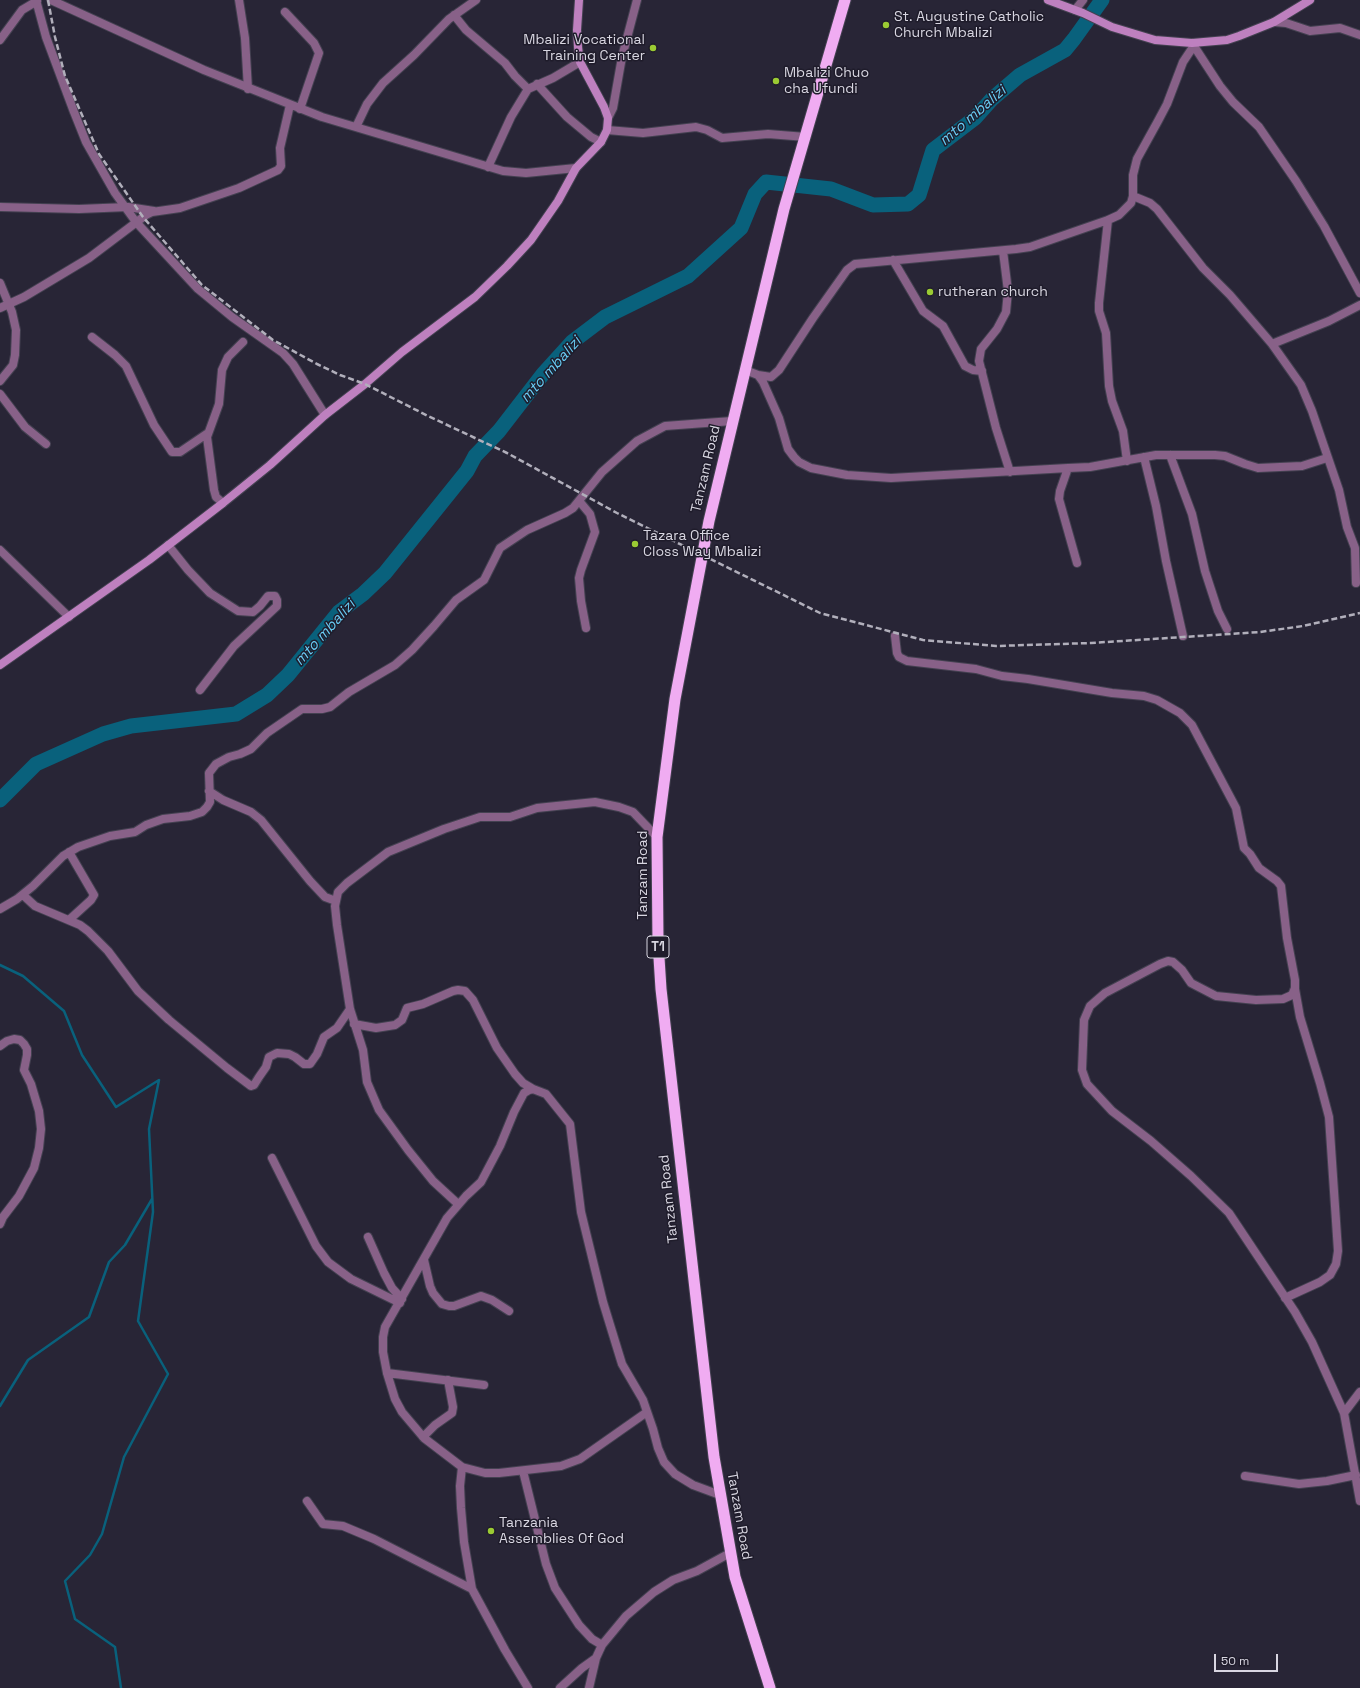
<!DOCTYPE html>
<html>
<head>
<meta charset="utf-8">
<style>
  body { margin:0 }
  #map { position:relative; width:1360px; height:1688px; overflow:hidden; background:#282536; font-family:"Space Grotesk",sans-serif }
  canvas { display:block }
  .scale { position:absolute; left:1214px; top:1654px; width:64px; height:18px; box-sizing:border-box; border:2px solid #d8d6e1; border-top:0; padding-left:5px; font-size:12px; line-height:14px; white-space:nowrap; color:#d8d6e1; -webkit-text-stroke:3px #1f1c2b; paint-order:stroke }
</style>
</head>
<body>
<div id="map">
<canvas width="1360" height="1688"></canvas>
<div class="scale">50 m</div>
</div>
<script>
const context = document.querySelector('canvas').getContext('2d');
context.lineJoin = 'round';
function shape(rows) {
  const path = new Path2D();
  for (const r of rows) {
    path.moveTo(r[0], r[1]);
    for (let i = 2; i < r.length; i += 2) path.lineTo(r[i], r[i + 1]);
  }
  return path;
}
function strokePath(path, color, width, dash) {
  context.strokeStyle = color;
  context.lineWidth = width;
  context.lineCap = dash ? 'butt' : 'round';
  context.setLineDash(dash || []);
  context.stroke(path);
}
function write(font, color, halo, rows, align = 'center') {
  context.font = font + ' "Space Grotesk",sans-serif';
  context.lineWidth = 3;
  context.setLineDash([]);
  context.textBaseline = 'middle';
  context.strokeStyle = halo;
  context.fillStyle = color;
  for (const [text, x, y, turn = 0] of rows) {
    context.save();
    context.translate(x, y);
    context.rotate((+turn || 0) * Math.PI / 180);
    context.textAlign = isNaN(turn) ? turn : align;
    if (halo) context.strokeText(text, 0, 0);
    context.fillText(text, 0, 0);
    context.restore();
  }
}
const stream = shape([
  [0,965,23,976,64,1011,82,1055,116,1107,159,1080,149,1129,153,1212,138,1321,168,1374,124,1457,102,1534,90,1555,65,1581,75,1619,115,1647,121,1688],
  [0,1406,28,1360,89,1317,109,1262,125,1245,152,1199]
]);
const river = shape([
  [0,800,36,764,103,734,131,726,236,714,267,695,288,675,339,612,363,594,385,573,467,471,475,456,499,431,543,374,572,342,605,317,688,276,741,228,755,194,766,182,831,189,873,205,908,204,919,195,933,150,975,118,992,99,1020,75,1065,50,1074,39,1102,0]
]);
const minor = shape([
  [36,0,46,37,74,112,86,142,115,193,136,222,198,289,232,317,283,353,293,364,325,415],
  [51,0,204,70,322,117,503,171,526,173,576,168],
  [239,0,245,38,248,89],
  [1075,10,1083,0],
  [285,12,314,43,319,53,300,109],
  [454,15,466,30,505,63,515,76,528,89],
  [1274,22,1286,23,1310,31,1340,28,1360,35],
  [0,40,22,10,37,1],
  [1192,43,1220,86,1233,102,1259,127,1296,181,1324,226,1360,293],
  [537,84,567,117,591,137,601,142],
  [608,118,613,108,622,57,637,0],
  [356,127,367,104,383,83,414,55,449,19,476,0],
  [607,130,643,133,696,127,707,130,722,138,768,134,806,137],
  [488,167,511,117,528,89,553,78,580,62],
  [1133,196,1150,203,1157,209,1203,268,1230,295,1272,344,1301,385,1312,411,1339,490,1347,527,1355,548,1356,583],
  [0,207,79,209,128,207,154,211],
  [1108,220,1099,303,1099,311,1106,333,1109,386,1112,401,1123,431,1127,461],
  [1003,251,1008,291,1006,312,997,329,981,349,979,361,996,428,1010,472],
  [893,260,923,311,943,326,965,366,973,370,982,371],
  [0,283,12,312,16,330,15,355,13,365,0,381],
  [0,308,24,297,89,258,146,215,152,212,180,208,239,188,278,170,281,166,280,148,290,105],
  [92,337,115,355,126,366,154,425,172,452,180,452,208,433],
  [1272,344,1329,321,1360,305],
  [745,370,758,375,763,382,779,418,788,449,794,457,799,462,811,468,847,475,891,478,1068,468,1090,467,1156,455,1215,455,1225,456,1245,464,1258,468,1302,466,1327,458],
  [758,375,771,377,779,370,813,318,847,270,855,264,1016,249,1030,247,1108,220,1119,215,1131,203,1133,196,1133,175,1137,159,1158,121,1167,104,1183,62,1193,47],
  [0,394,25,427,46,444],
  [1170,455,1192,514,1205,571,1218,611,1227,629],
  [1144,457,1156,506,1166,561,1183,636],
  [1068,468,1060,491,1059,499,1077,563],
  [580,502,590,514,595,532,581,570,579,578,581,601,586,628],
  [223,503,216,497,214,490,207,437,219,404,222,370,228,357,243,342],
  [168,545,188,570,210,593,238,611,253,612,260,606,268,596,275,596,277,600,277,606,234,646,200,690],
  [0,550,69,617],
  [895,636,897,653,899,657,907,661,976,669,1002,676,1028,679,1112,693,1144,696,1157,700,1180,713,1192,725,1236,808,1244,848,1250,854,1259,868,1277,881,1281,886,1287,938,1295,980,1295,988,1292,995,1283,999,1256,1000,1216,996,1191,983,1182,970,1173,962,1168,961,1160,964,1105,993,1090,1006,1084,1020,1082,1070,1087,1084,1112,1111,1151,1141,1191,1176,1229,1213,1295,1312,1312,1342,1344,1413,1360,1501],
  [209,791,223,800,251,812,261,820,310,881,325,897,336,901],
  [69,852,94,895,91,900,69,920],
  [23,895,35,906,80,925,88,931,108,951,138,991,169,1020,227,1068,251,1086,254,1085,259,1077,266,1067,269,1057,277,1053,289,1054,295,1057,304,1064,310,1064,317,1054,324,1037,337,1028,350,1009],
  [0,909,17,899,33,886,63,856,78,847,110,836,135,832,146,825,163,819,190,816,202,812,207,807,210,802,209,773,216,764,229,757,240,754,251,749,267,733,302,709,322,709,330,707,349,692,395,665,412,650,434,626,456,600,484,580,500,548,527,530,565,513,573,508,602,472,637,441,665,426,732,421],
  [354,1024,376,1028,395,1025,402,1020,407,1008,423,1004,453,991,458,990,465,991,473,1000,497,1048,515,1074,523,1083,533,1089],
  [0,1046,7,1041,14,1039,20,1040,24,1044,27,1049,27,1055,24,1070,31,1084,39,1111,41,1129,39,1148,34,1168,19,1196,3,1217,0,1224],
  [272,1158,316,1246,328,1262,351,1279,400,1303],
  [458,1204,433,1181,408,1150,379,1110,367,1082,363,1050,350,1009,337,925,335,906,338,892,347,883,388,852,444,829,480,817,510,817,537,808,595,802,619,807,633,812,657,837],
  [368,1237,384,1273,392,1288,402,1299],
  [424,1260,430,1286,433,1293,442,1304,449,1306,454,1306,481,1296,492,1300,509,1311],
  [1285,1298,1320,1282,1330,1275,1336,1264,1338,1251,1329,1117,1320,1083,1300,1017,1295,989],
  [387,1373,484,1385],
  [647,1412,580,1459,561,1466,499,1473,485,1473,462,1467,424,1438,402,1412,395,1399,387,1373,383,1352,383,1337,385,1327,447,1218,466,1196,481,1182,500,1146,514,1112,524,1093,529,1090,533,1089,546,1094,570,1124,581,1212,603,1302,622,1364,643,1400,653,1429,658,1448,664,1462,675,1474,693,1485,720,1495],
  [1344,1413,1360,1392],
  [423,1437,435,1425,452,1413,453,1407,448,1380],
  [462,1467,460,1486,461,1508,464,1542,472,1589,505,1650,528,1688],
  [523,1471,546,1564,555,1588,579,1625,592,1639,602,1645],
  [1245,1476,1299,1484,1327,1481,1356,1475],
  [307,1501,323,1524,343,1526,374,1539,472,1589],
  [560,1688,582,1668,596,1658],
  [589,1688,596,1658,602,1645,626,1616,654,1592,673,1580,697,1571,730,1553]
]);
const secondary = shape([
  [1048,0,1083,13,1112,27,1155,40,1192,43,1227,40,1239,36,1274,22,1310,0],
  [0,665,149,560,223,503,270,465,325,415,365,384,402,352,475,297,507,266,531,240,558,201,576,168,601,142,607,130,608,118,604,107,580,62,578,47,577,30,579,0]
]);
const trunk = shape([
  [770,1688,735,1577,714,1457,661,989,658,942,657,837,675,699,709,521,784,209,845,0]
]);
const rail = shape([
  [48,0,55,37,65,76,99,154,143,217,202,285,273,340,317,364,340,375,365,384,428,416,507,453,617,513,820,613,923,640,996,646,1091,643,1260,632,1303,626,1360,613]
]);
const markers = [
  [886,25,4,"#9bcb33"],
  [653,48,4,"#9bcb33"],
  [776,81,4,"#9bcb33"],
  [930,292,4,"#9bcb33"],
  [635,544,4,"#9bcb33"],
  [491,1531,4,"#9bcb33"]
];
const shields = [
  [658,947,22]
];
const shieldNames = [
  ["T1",658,947]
];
const poiNames = [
  ["St. Augustine Catholic",894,17],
  ["Church Mbalizi",894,33],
  ["Mbalizi Vocational",645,40,"right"],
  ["Training Center",645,56,"right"],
  ["Mbalizi Chuo",784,73],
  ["cha Ufundi",784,89],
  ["rutheran church",938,292],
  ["Tazara Office",643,536],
  ["Closs Way Mbalizi",643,552],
  ["Tanzania",499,1523],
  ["Assemblies Of God",499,1539]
];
const streetNames = [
  ["Tanzam Road",706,469,-77],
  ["Tanzam Road",643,875,-90],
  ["Tanzam Road",669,1199,-96],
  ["Tanzam Road",739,1516,80]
];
const waterNames = [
  ["mto mbalizi",973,116,-41],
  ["mto mbalizi",551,370,-48],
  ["mto mbalizi",325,633,-48]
];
strokePath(stream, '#09617c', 2.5);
strokePath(river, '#09617c', 15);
strokePath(minor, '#444151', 10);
strokePath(secondary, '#444151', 10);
strokePath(trunk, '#444151', 13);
strokePath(minor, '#886188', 8);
strokePath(secondary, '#be80bf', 8);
strokePath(trunk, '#f0acf2', 11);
strokePath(rail, '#b1afbb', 2.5, [6, 3]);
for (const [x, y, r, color] of markers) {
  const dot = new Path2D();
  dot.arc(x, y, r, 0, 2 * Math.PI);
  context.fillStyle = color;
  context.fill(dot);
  strokePath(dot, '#1f1c2b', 1.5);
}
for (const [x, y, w] of shields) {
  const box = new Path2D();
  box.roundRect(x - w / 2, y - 11, w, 22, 3);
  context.fillStyle = '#1f1c2b';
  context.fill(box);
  strokePath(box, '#d8d6e1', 1);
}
write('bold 13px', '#d8d6e1', null, shieldNames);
write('14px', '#d8d6e1', '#1f1c2b', poiNames, 'left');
write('14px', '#d8d6e1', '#1f1c2b', streetNames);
write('italic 15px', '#69cdf5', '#1f1c2b', waterNames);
</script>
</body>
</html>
